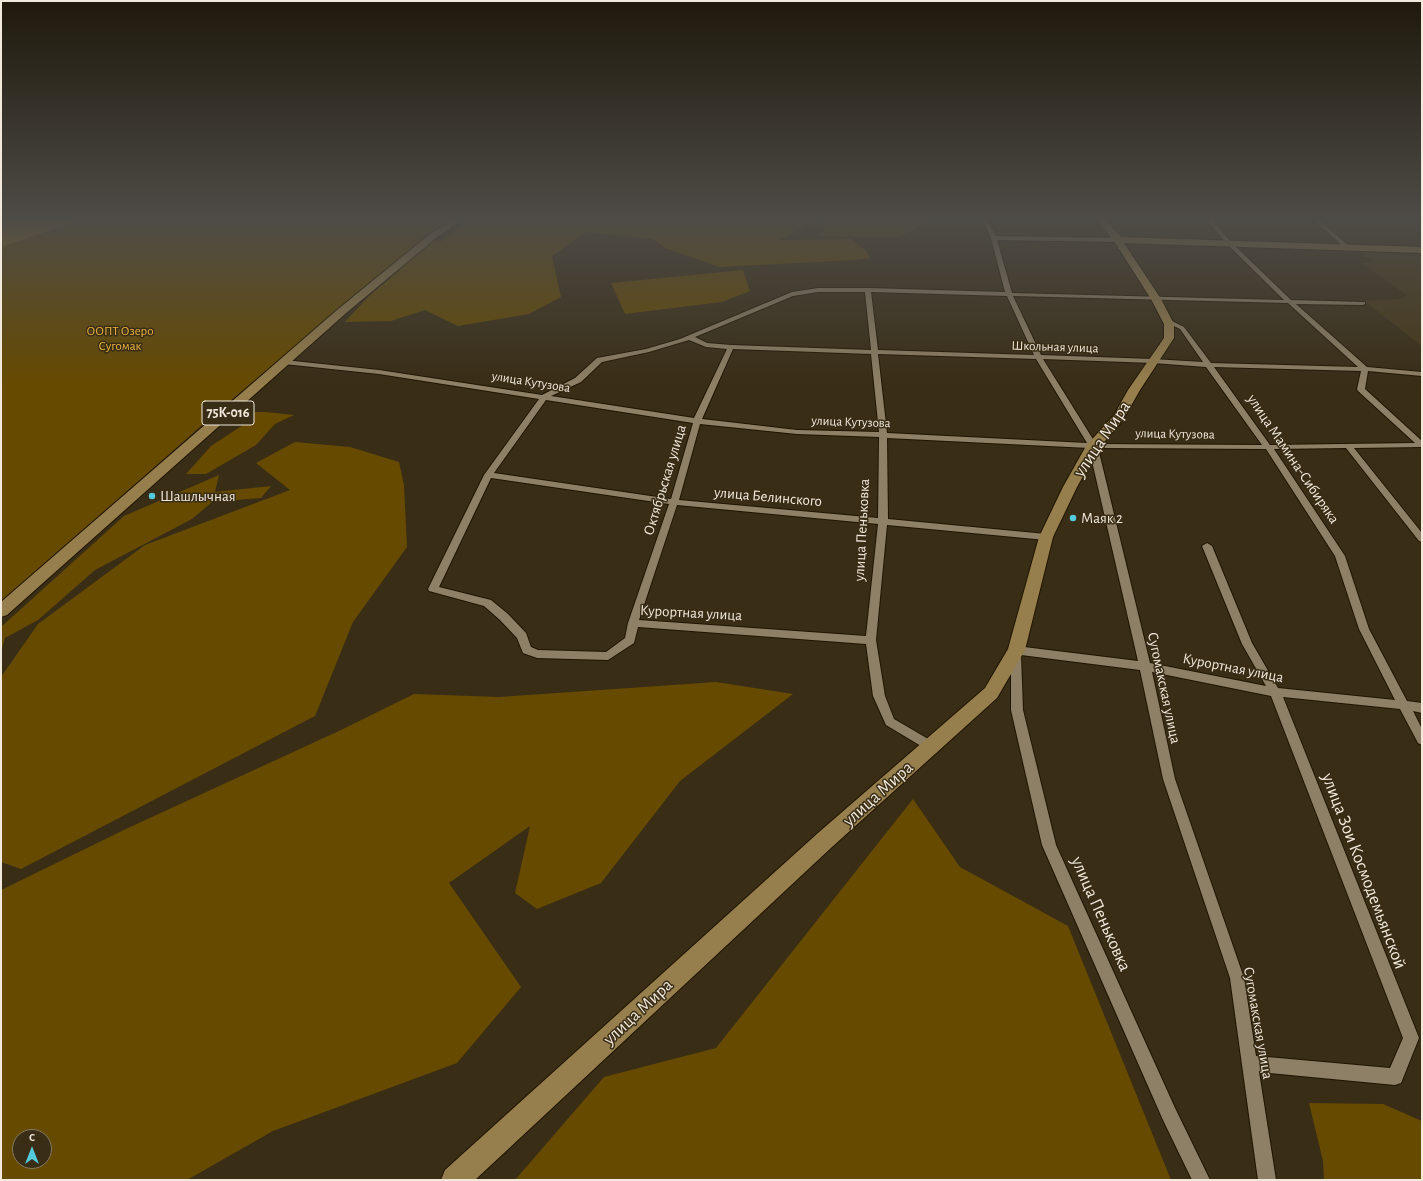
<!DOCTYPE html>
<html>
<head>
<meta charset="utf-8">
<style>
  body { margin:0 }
  #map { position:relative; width:1423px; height:1181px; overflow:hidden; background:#392d16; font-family:"Alegreya Sans",sans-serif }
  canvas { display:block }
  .frame { position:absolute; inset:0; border:2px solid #f1e9db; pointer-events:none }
  .north { position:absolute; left:12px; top:1129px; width:40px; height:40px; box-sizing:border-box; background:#392d16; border:1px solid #837865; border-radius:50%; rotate:0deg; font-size:11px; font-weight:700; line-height:16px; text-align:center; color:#f1e9db }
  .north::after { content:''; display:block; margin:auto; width:14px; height:18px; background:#53cbdc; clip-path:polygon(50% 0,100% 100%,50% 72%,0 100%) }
</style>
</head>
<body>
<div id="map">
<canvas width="1423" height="1181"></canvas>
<div class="frame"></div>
<div class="north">С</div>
</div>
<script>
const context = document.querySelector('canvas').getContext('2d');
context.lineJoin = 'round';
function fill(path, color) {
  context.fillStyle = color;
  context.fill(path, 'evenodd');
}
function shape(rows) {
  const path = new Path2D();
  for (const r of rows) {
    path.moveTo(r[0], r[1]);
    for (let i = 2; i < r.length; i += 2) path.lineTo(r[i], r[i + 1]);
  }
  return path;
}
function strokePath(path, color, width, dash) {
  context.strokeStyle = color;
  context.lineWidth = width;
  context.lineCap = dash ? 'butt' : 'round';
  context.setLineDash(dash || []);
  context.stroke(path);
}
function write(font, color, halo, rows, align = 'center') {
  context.font = font + ' "Alegreya Sans",sans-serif';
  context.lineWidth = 3;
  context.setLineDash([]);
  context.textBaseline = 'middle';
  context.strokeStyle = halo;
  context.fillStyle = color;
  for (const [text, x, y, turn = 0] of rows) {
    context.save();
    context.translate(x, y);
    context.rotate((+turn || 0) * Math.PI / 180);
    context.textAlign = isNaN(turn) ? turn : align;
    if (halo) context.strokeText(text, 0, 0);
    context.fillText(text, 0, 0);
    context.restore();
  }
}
const built = shape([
  [1356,249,1422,251,1422,346,1364,301,1399,299,1407,295,1362,263,1374,262]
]);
const green = shape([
  [1,220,453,220,426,239,441,241,469,220,817,220,779,240,852,239,866,251,870,258,856,260,719,267,665,248,653,239,586,232,552,256,561,297,529,314,458,326,425,310,391,321,345,322,369,296,400,270,385,271,216,413,1,602],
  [822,220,922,220,926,223,900,237,816,236,825,231],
  [743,270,750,291,722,302,625,314,611,283],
  [252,412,266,412,294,415,275,424,256,445,206,474,186,474,211,446,243,425,244,418],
  [295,442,350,447,399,462,404,485,407,547,353,622,315,716,21,869,1,862,1,677,38,624,145,545,290,490,256,463],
  [219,475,215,492,271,486,261,498,212,502,192,519,95,570,38,620,5,638,1,652,1,627,124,516],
  [716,682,793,694,680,781,601,883,537,909,515,893,530,826,449,883,521,987,457,1063,273,1131,187,1180,1,1180,1,890,128,828,341,730,414,694,499,697],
  [20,1137,44,1137,44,1161,20,1161],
  [913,799,960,867,1068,926,1171,1180,515,1180,604,1077,716,1048],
  [1309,1103,1383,1104,1422,1121,1422,1180,1324,1180,1323,1161]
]);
const water = shape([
  [1,220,75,220,57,228,1,247]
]);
const street = shape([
  [983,220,987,220,996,236,1118,238,1121,240,1118,242,997,240,1012,293,1284,300,1228,245,1206,220,1212,220,1232,243,1291,300,1365,302,1365,304,1363,305,1296,304,1367,367,1422,372,1422,376,1368,371,1365,389,1422,441,1422,447,1354,448,1422,533,1422,542,1419,541,1346,448,1274,449,1345,556,1369,629,1407,701,1422,703,1422,713,1413,711,1422,729,1422,745,1418,743,1400,709,1283,697,1419,1038,1401,1083,1395,1085,1259,1072,1276,1180,1258,1180,1230,978,1163,779,1140,670,1021,655,1023,710,1056,845,1175,1108,1210,1180,1192,1180,1163,1120,1042,845,1011,710,1011,650,1012,647,1016,646,1138,661,1089,448,887,438,888,519,1046,534,1051,537,1046,540,887,525,876,640,885,696,894,719,935,743,937,747,935,751,931,752,886,725,873,696,866,644,638,627,634,643,608,660,537,658,523,653,517,638,500,620,484,606,429,591,428,589,484,475,539,399,379,374,284,364,280,362,284,360,379,370,542,395,575,378,597,358,646,349,680,339,792,292,818,288,868,288,1005,292,991,238,983,220],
  [818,292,865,292,871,350,731,345,707,343,695,337,793,296,818,292],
  [871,292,1007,296,1034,355,878,350,871,292],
  [1013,296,1288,303,1358,367,1211,363,1184,327,1166,318,1164,319,1164,321,1180,329,1203,362,1153,359,1041,355,1013,296],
  [689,340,706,347,727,349,694,418,551,396,581,382,602,362,649,352,689,340],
  [733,349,871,354,879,432,797,430,702,419,733,349],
  [878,354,1036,359,1087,443,887,433,878,354],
  [1043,359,1153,363,1206,367,1262,445,1096,444,1043,359],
  [1214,367,1361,371,1357,389,1358,391,1415,443,1270,445,1214,367],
  [546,400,693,423,671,499,494,473,546,400],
  [700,424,797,434,879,437,878,518,679,500,700,424],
  [1098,448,1266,449,1335,556,1359,629,1395,700,1278,688,1252,643,1212,546,1207,543,1202,546,1242,644,1266,686,1150,663,1098,448],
  [491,478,669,504,628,623,625,638,606,652,538,650,531,647,526,633,508,614,491,600,439,587,491,478],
  [677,505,878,524,866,636,639,620,677,505],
  [1152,672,1271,696,1403,1038,1390,1068,1256,1056,1244,978,1175,779,1152,672],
  [1314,220,1319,220,1350,247,1350,249,1346,249,1314,220]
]);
const primary = shape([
  [453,220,462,220,436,238,345,314,7,615,1,617,1,602,337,310,430,234,453,220],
  [1098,220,1106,220,1121,237,1422,247,1422,253,1124,243,1161,299,1174,324,1174,338,1140,390,1123,420,1099,448,1077,487,1053,537,1025,650,997,698,832,847,475,1180,441,1180,445,1170,818,833,985,688,1008,649,1039,537,1063,487,1086,446,1114,415,1128,390,1164,338,1164,324,1151,299,1114,241,1098,220]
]);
const markers = [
  [152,496,4,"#53cbdc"],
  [1073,518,4,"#53cbdc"]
];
const farParknames = [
  ["ООПТ Озеро",120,331],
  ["Сугомак",120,346]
];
const farStreetnames = [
  ["Школьная улица",1055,347,2],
  ["улица Кутузова",531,382,9],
  ["улица Кутузова",851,422,2],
  ["улица Кутузова",1175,434,1]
];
const shields = [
  [228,413,52]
];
const shieldNames = [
  ["75К-016",228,413]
];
const streetNames = [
  ["улица Мамина-Сибиряка",1293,459,56],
  ["Октябрьская улица",665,480,-73],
  ["улица Белинского",768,497,5],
  ["улица Пеньковка",862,530,-87],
  ["Курортная улица",691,613,3],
  ["Курортная улица",1233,668,11],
  ["Сугомакская улица",1164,688,78],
  ["Сугомакская улица",1258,1023,80]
];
const poiNames = [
  ["Шашлычная",160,496],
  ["Маяк 2",1081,518]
];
const nearStreetnames = [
  ["улица Мира",1102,439,-56],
  ["улица Мира",878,794,-42],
  ["улица Зои Космодемьянской",1364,871,69],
  ["улица Пеньковка",1101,914,66],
  ["улица Мира",638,1012,-43]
];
fill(built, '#463718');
fill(green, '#664a00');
fill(water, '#9d7515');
strokePath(street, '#201501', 2);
strokePath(primary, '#201501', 2);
fill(street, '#8e8066');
fill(primary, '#967e4d');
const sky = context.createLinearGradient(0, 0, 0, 385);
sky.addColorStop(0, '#1f190c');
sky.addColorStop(0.57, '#4e4c47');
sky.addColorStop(1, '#4e4c4700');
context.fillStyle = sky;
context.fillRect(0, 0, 1423, 385);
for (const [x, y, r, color] of markers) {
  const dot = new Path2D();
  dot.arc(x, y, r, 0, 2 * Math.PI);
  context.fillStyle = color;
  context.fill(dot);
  strokePath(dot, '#392d16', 1.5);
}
write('13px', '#ebb43d', '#392d16', farParknames);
write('13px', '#f1e9db', '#392d16', farStreetnames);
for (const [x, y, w] of shields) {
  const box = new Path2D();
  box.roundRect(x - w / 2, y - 12, w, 24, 3);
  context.fillStyle = '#392d16';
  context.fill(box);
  strokePath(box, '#f1e9db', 1);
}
write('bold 14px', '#f1e9db', null, shieldNames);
write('15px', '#f1e9db', '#392d16', streetNames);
write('15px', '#f1e9db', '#392d16', poiNames, 'left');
write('18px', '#f1e9db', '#392d16', nearStreetnames);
</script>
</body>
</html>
